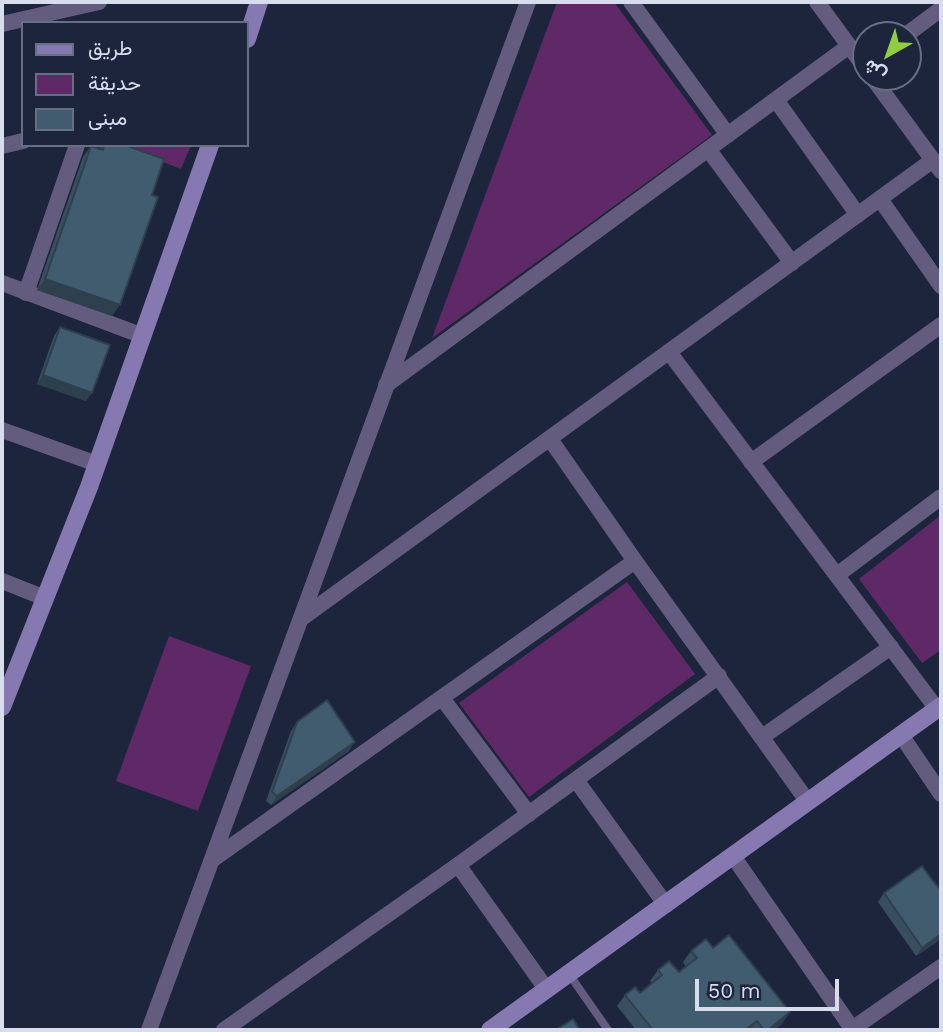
<!DOCTYPE html>
<html>
<head>
<meta charset="utf-8">
<style>
  body { margin:0 }
  #map { position:relative; width:943px; height:1032px; overflow:hidden; background:#1c253c; font-family:"Work Sans",Vazirmatn,sans-serif }
  canvas { display:block }
  .frame { position:absolute; inset:0; border:4px solid #d7dded; pointer-events:none }
  .legend { position:absolute; left:21px; top:21px; width:228px; height:126px; box-sizing:border-box; background:#1c253c; border:2px solid #676f83; margin:0; padding:9px 12px; list-style:none; font-size:21px; color:#d7dded }
  .legend li { display:flex; align-items:center; gap:14px; height:35px }
  .legend b { width:35px; border:2px solid #676f83 }
  .north { position:absolute; left:852px; top:21px; width:70px; height:70px; box-sizing:border-box; background:#1c253c; border:2px solid #676f83; border-radius:50%; rotate:220deg; font-size:19px; font-weight:700; line-height:28px; text-align:center; color:#d7dded }
  .north::after { content:''; display:block; margin:auto; width:24px; height:32px; background:#90cd41; clip-path:polygon(50% 0,100% 100%,50% 72%,0 100%) }
  .scale { position:absolute; left:695px; top:979px; width:144px; height:32px; box-sizing:border-box; border:4px solid #d7dded; border-top:0; padding-left:9px; font-size:21px; line-height:24px; white-space:nowrap; color:#d7dded; -webkit-text-stroke:5px #1c253c; paint-order:stroke }
</style>
</head>
<body>
<div id="map">
<canvas width="943" height="1032"></canvas>
<div class="frame"></div>
<ul class="legend">
<li><b style="height:9px;background:#8679b1"></b>طريق</li>
<li><b style="height:19px;background:#5f2967"></b>حديقة</li>
<li><b style="height:19px;background:#415c6f"></b>مبنى</li>
</ul>
<div class="north">ش</div>
<div class="scale">50 m</div>
</div>
<script>
const context = document.querySelector('canvas').getContext('2d');
context.lineJoin = 'round';
function fill(path, color) {
  context.fillStyle = color;
  context.fill(path, 'evenodd');
}
function shape(rows) {
  const path = new Path2D();
  for (const r of rows) {
    path.moveTo(r[0], r[1]);
    for (let i = 2; i < r.length; i += 2) path.lineTo(r[i], r[i + 1]);
  }
  return path;
}
function strokePath(path, color, width, dash) {
  context.strokeStyle = color;
  context.lineWidth = width;
  context.lineCap = dash ? 'butt' : 'round';
  context.setLineDash(dash || []);
  context.stroke(path);
}
const green = shape([
  [557,2,614,2,712,135,432,338],
  [119,145,191,145,181,169],
  [941,515,941,650,922,663,859,579],
  [627,582,695,674,529,797,459,703],
  [169,636,251,666,198,811,116,781]
]);
const lane = shape([
  [569,974,608,1030]
]);
const street = shape([
  [631,2,728,135],
  [817,2,866,69],
  [2,24,99,2],
  [906,35,941,9],
  [872,77,941,171],
  [776,100,858,215],
  [2,146,23,141],
  [708,149,792,263],
  [880,199,941,286],
  [2,283,143,336],
  [26,293,77,145],
  [669,352,937,709],
  [386,385,849,46],
  [2,430,97,464],
  [550,439,635,561,808,802],
  [751,462,941,325],
  [837,575,941,497],
  [2,581,45,598],
  [302,618,933,160],
  [442,698,529,814],
  [901,735,941,794],
  [762,737,891,647],
  [576,780,666,905],
  [733,856,853,1030],
  [212,860,635,561],
  [458,865,547,990],
  [852,1029,941,967],
  [149,1030,528,2],
  [224,1030,458,865,719,676]
]);
const secondary = shape([
  [247,39,259,2],
  [2,707,89,487,210,145],
  [490,1030,941,706]
]);
const wall = shape([
  [102,145,125,145,112,316,37,290,83,157,91,146,99,149],
  [60,327,86,401,37,384,54,336],
  [297,722,349,751,271,805,266,801,291,731],
  [933,881,941,890,941,939,916,956,878,902,884,893],
  [713,948,782,1024,774,1030,636,1030,617,1006,625,995,640,993,652,983,650,981,658,970,679,972,686,967,683,962,691,951]
]);
const shadedWall = shape([
  [45,279,120,305,112,316,37,290],
  [43,375,92,393,86,401,37,384],
  [355,742,349,751,271,805,277,796],
  [941,934,941,939,916,956,922,948],
  [790,1012,782,1024,774,1030,768,1030],
  [757,1021,750,1030,745,1030]
]);
const building = shape([
  [104,145,125,145,164,159,152,195,158,197,120,305,45,279,91,146,103,150,104,145],
  [60,327,110,345,92,393,43,375,60,327],
  [327,700,355,742,277,796,272,792,297,722,327,700],
  [922,866,933,881,941,890,941,934,922,948,884,893,922,866],
  [729,935,790,1012,768,1030,764,1030,757,1021,745,1030,653,1030,625,995,635,987,640,993,662,975,658,970,669,961,679,972,697,958,691,951,706,939,713,948,729,935],
  [573,1019,580,1030,556,1030,573,1019]
]);
fill(green, '#5f2967');
strokePath(lane, '#645c7f', 8);
strokePath(street, '#645c7f', 16);
strokePath(secondary, '#8679b1', 18);
fill(wall, '#384f5f');
fill(shadedWall, '#2e404e');
fill(building, '#415c6f');
strokePath(building, '#2e404e', 2);
</script>
</body>
</html>
